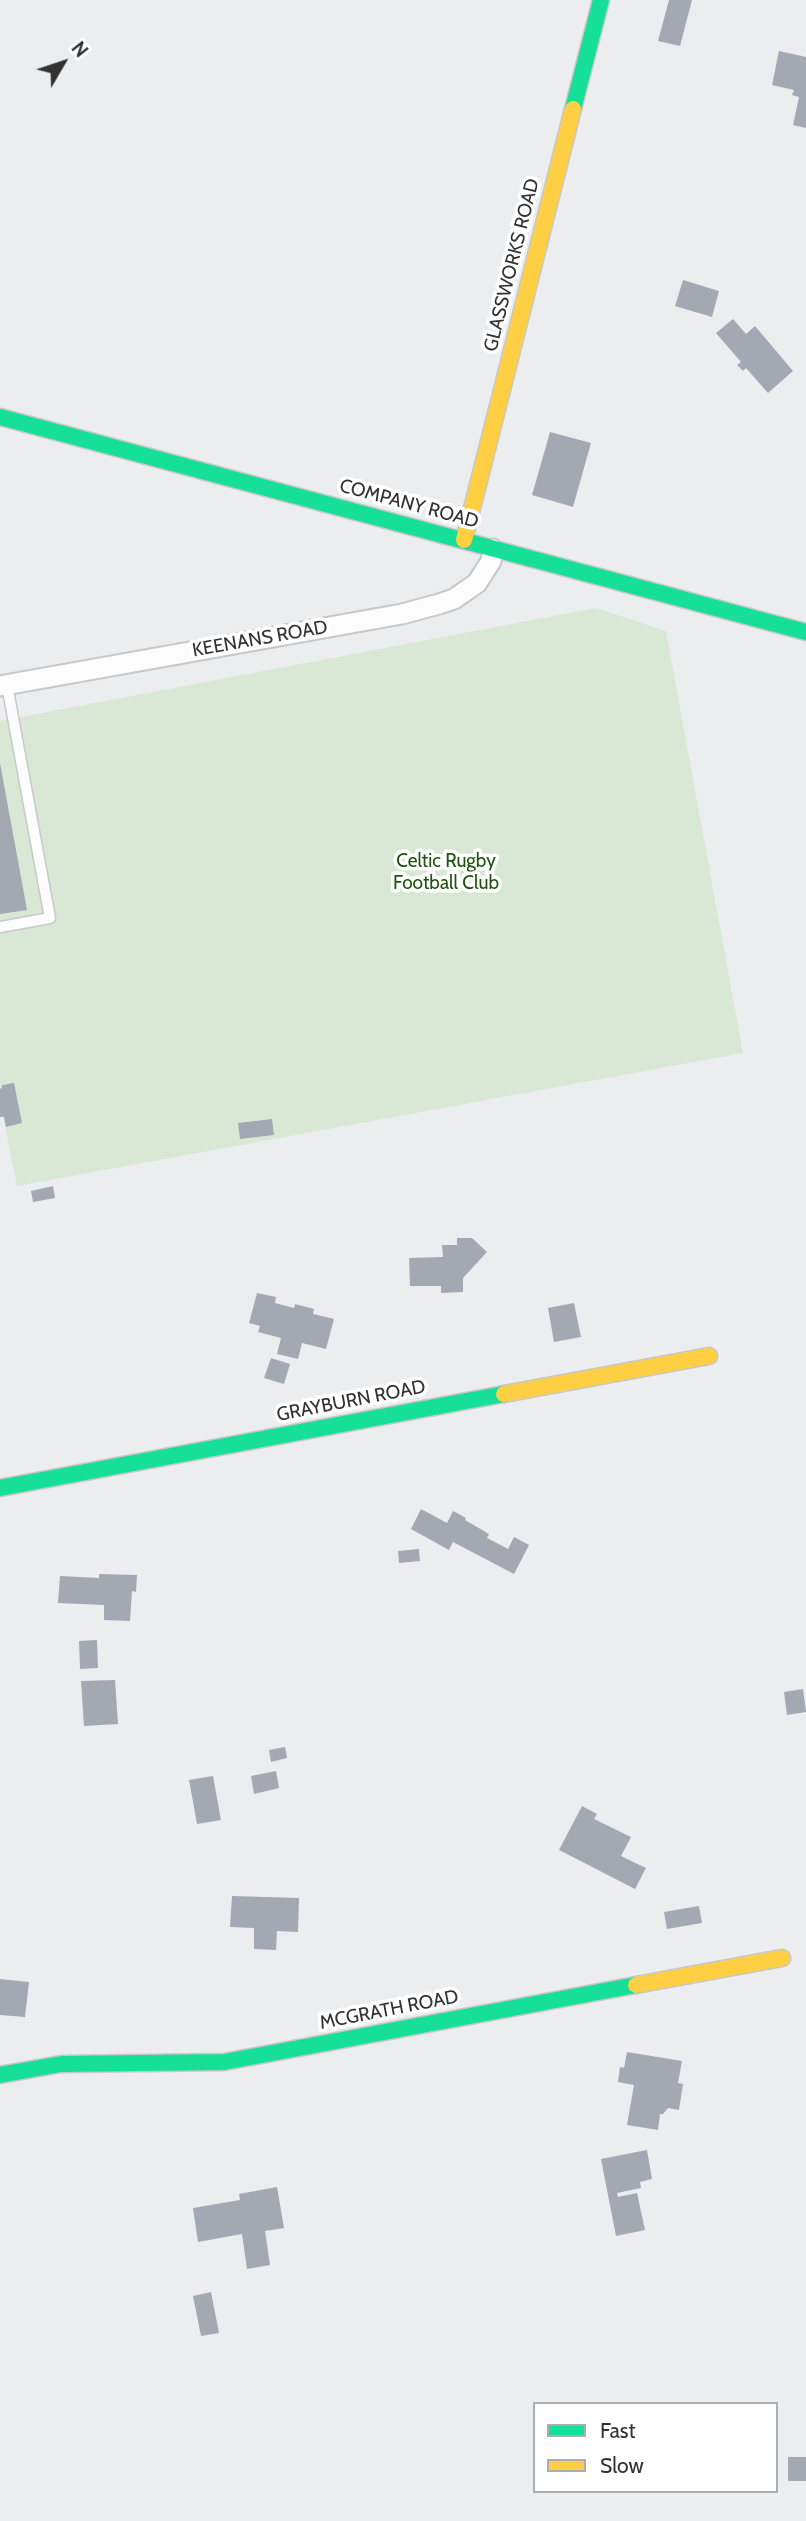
<!DOCTYPE html>
<html>
<head>
<meta charset="utf-8">
<style>
  body { margin:0 }
  #map { position:relative; width:806px; height:2521px; overflow:hidden; background:#ecedee; font-family:Cabin,sans-serif }
  canvas { display:block }
  .legend { position:absolute; left:533px; top:2402px; width:245px; height:91px; box-sizing:border-box; background:#fff; border:2px solid #adadad; margin:0; padding:9px 12px; list-style:none; font-size:21px; color:#323233 }
  .legend li { display:flex; align-items:center; gap:14px; height:35px }
  .legend b { width:35px; border:2px solid #adadad }
  .north { position:absolute; left:28px; top:28px; width:70px; height:70px; -webkit-text-stroke:5px #fff; paint-order:stroke; rotate:51deg; font-size:19px; font-weight:700; line-height:28px; text-align:center; color:#323233 }
  .north::after { content:''; display:block; margin:auto; width:24px; height:32px; background:#323233; clip-path:polygon(50% 0,100% 100%,50% 72%,0 100%) }
</style>
</head>
<body>
<div id="map">
<canvas width="806" height="2521"></canvas>
<ul class="legend">
<li><b style="height:9px;background:#16e098"></b>Fast</li>
<li><b style="height:9px;background:#ffcf43"></b>Slow</li>
</ul>
<div class="north">N</div>
</div>
<script>
const context = document.querySelector('canvas').getContext('2d');
context.lineJoin = 'round';
function fill(path, color) {
  context.fillStyle = color;
  context.fill(path, 'evenodd');
}
function shape(rows) {
  const path = new Path2D();
  for (const r of rows) {
    path.moveTo(r[0], r[1]);
    for (let i = 2; i < r.length; i += 2) path.lineTo(r[i], r[i + 1]);
  }
  return path;
}
function strokePath(path, color, width, dash) {
  context.strokeStyle = color;
  context.lineWidth = width;
  context.lineCap = dash ? 'butt' : 'round';
  context.setLineDash(dash || []);
  context.stroke(path);
}
function write(font, color, halo, rows, align = 'center') {
  context.font = font + ' Cabin,sans-serif';
  context.lineWidth = 7;
  context.setLineDash([]);
  context.textBaseline = 'middle';
  context.strokeStyle = halo;
  context.fillStyle = color;
  for (const [text, x, y, turn = 0] of rows) {
    context.save();
    context.translate(x, y);
    context.rotate((+turn || 0) * Math.PI / 180);
    context.textAlign = isNaN(turn) ? turn : align;
    if (halo) context.strokeText(text, 0, 0);
    context.fillText(text, 0, 0);
    context.restore();
  }
}
const green = shape([
  [596,608,666,631,743,1053,17,1186,0,1101,0,721]
]);
const building = shape([
  [669,0,692,0,680,46,658,41],
  [779,51,806,57,806,128,793,125,799,97,792,95,794,90,772,85],
  [683,280,719,291,712,317,675,306],
  [733,319,746,334,755,326,793,371,768,393,746,368,743,371,737,365,741,362,716,333],
  [550,432,591,443,573,507,532,495],
  [0,763,27,910,0,914],
  [14,1083,22,1123,6,1127,4,1117,0,1117,0,1089,2,1088,2,1085],
  [272,1119,274,1135,240,1139,238,1123],
  [53,1186,55,1198,33,1202,31,1191],
  [457,1238,472,1238,487,1252,463,1278,463,1292,441,1293,441,1286,410,1286,409,1258,443,1257,442,1245,457,1245],
  [257,1293,276,1297,275,1303,294,1308,295,1304,314,1309,313,1314,334,1319,326,1349,302,1343,298,1359,277,1354,281,1338,258,1332,260,1326,249,1323],
  [574,1303,581,1337,554,1342,548,1308],
  [271,1358,290,1364,284,1384,264,1378],
  [421,1509,447,1523,453,1511,466,1518,465,1520,489,1534,487,1538,508,1549,514,1537,529,1545,514,1574,453,1542,449,1550,411,1529],
  [419,1549,420,1561,399,1563,398,1551],
  [99,1574,137,1575,136,1592,132,1591,130,1621,104,1620,104,1605,58,1603,60,1576,99,1578],
  [97,1640,98,1668,80,1669,79,1641],
  [115,1680,118,1724,84,1726,81,1681],
  [803,1689,806,1712,787,1715,784,1692],
  [285,1747,287,1758,271,1762,269,1750],
  [276,1771,279,1788,254,1794,251,1776],
  [213,1776,221,1820,197,1824,189,1780],
  [582,1806,597,1814,594,1819,631,1837,621,1856,646,1868,635,1889,559,1850],
  [232,1896,299,1898,298,1932,277,1931,276,1950,254,1949,254,1928,230,1927],
  [699,1906,702,1923,667,1929,664,1912],
  [0,1979,29,1982,25,2017,0,2015],
  [627,2052,682,2061,678,2083,683,2084,679,2110,668,2108,663,2114,660,2114,658,2130,627,2125,634,2085,618,2082,620,2067,624,2068],
  [647,2150,652,2179,640,2182,641,2188,617,2193,618,2197,637,2193,645,2230,616,2236,601,2159],
  [277,2187,284,2228,265,2231,270,2265,247,2269,242,2234,198,2242,193,2208,240,2200,239,2194],
  [211,2292,219,2333,201,2336,193,2296],
  [788,2457,806,2457,806,2481,788,2481]
]);
const lane = shape([
  [0,927,50,918,7,685]
]);
const street = shape([
  [0,686,402,614,439,604,454,599,477,583,491,561,493,549]
]);
const fast = shape([
  [573,109,601,0],
  [0,417,806,632],
  [0,1488,504,1394],
  [0,2075,61,2064,224,2062,636,1985]
]);
const slow = shape([
  [464,540,573,109],
  [504,1394,709,1356],
  [636,1985,782,1958]
]);
const streetNames = [
  ["GLASSWORKS ROAD",512,265,-76],
  ["COMPANY ROAD",409,504,15],
  ["KEENANS ROAD",260,639,-10],
  ["GRAYBURN ROAD",351,1401,-11],
  ["MCGRATH ROAD",389,2010,-11]
];
const parkNames = [
  ["Celtic Rugby",446,861],
  ["Football Club",446,883]
];
fill(green, '#d8e8d5');
fill(building, '#a4a8b2');
strokePath(lane, '#c8c8c9', 13);
strokePath(street, '#c8c8c9', 23);
strokePath(fast, '#c8c8c9', 19);
strokePath(slow, '#c8c8c9', 19);
strokePath(lane, '#fcfcfc', 10);
strokePath(street, '#fcfcfc', 19);
strokePath(fast, '#16e098', 16);
strokePath(slow, '#ffcf43', 16);
write('19px', '#323233', '#fff', streetNames);
write('19px', '#1d530f', '#fff', parkNames);
</script>
</body>
</html>
